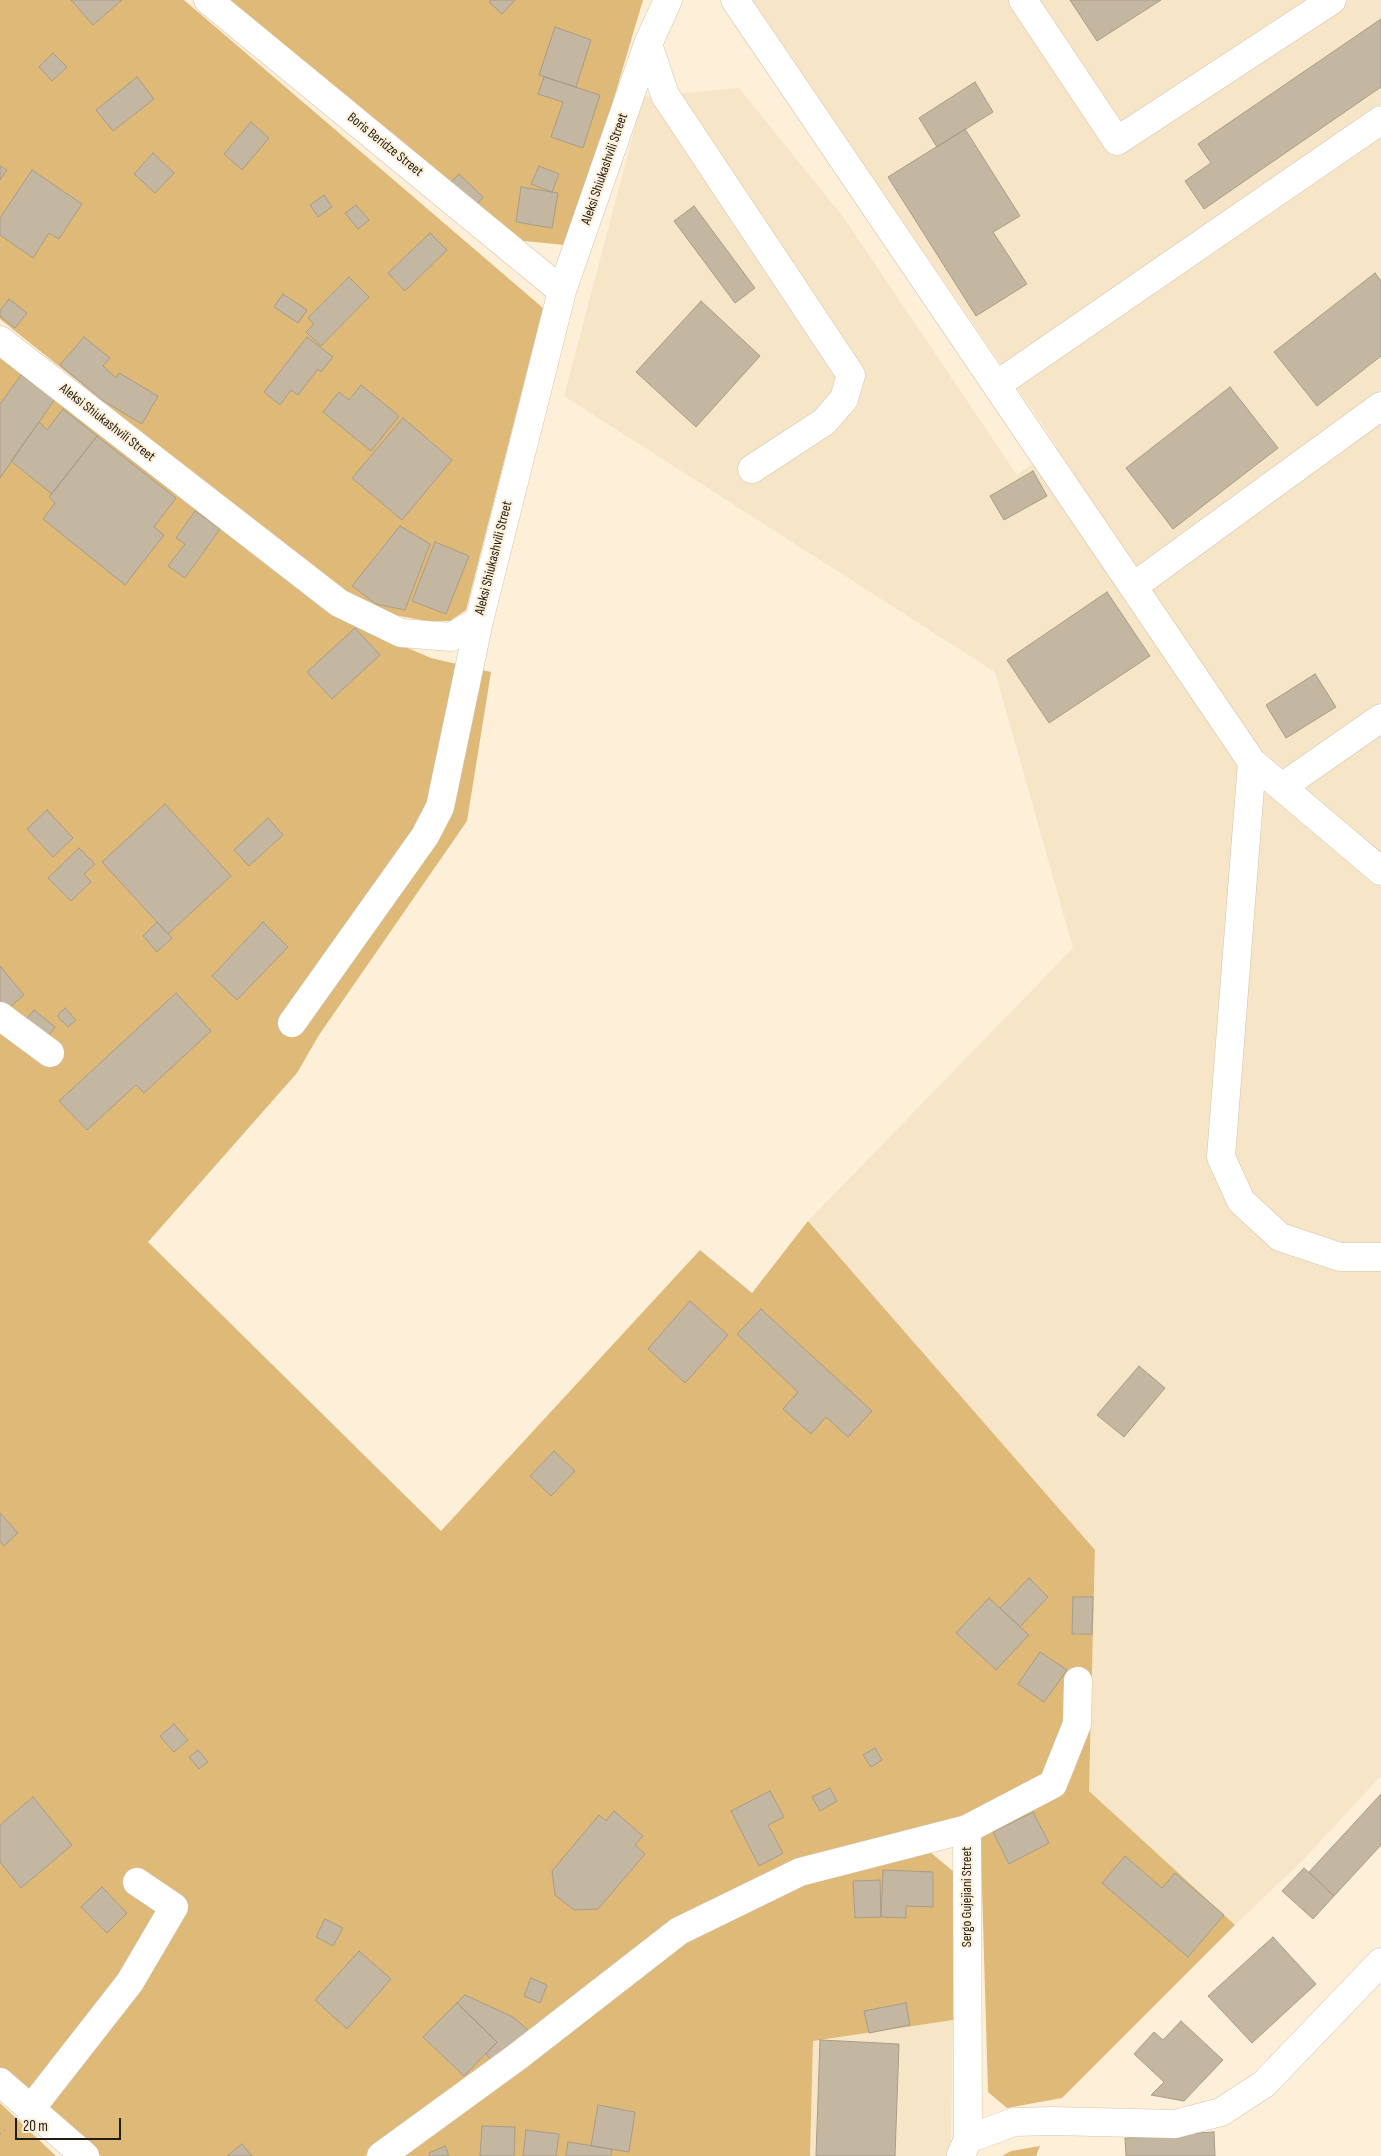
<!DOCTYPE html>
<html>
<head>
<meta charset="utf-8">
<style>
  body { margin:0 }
  #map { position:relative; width:1381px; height:2156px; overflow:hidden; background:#fdefd8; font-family:"Sofia Sans Condensed",sans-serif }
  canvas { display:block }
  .scale { position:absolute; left:15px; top:2118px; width:106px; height:22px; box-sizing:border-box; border:2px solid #211c14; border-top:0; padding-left:6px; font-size:15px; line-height:18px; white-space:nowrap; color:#211c14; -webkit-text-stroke:4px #fdefd8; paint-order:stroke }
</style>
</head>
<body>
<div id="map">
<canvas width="1381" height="2156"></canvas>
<div class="scale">20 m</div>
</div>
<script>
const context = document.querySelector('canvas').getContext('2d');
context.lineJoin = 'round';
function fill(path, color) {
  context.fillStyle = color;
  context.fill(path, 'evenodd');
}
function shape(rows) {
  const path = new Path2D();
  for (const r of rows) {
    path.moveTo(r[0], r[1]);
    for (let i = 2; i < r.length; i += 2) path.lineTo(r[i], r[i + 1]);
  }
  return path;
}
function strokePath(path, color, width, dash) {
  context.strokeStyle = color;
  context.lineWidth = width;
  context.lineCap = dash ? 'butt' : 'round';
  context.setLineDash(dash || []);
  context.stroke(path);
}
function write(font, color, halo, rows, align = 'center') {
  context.font = font + ' "Sofia Sans Condensed",sans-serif';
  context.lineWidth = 4;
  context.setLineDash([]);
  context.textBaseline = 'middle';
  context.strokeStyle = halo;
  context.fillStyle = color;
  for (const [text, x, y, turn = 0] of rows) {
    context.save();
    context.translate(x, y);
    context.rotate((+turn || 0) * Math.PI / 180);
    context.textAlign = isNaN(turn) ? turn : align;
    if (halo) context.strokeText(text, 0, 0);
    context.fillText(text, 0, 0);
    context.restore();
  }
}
const built = shape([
  [751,0,1381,0,1381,1776,1300,1863,1235,1925,1089,1791,1095,1550,808,1221,1073,948,995,672,564,396,643,97,739,88,844,218,1017,475,1057,446],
  [953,2020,951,2143,945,2156,810,2156,813,2041]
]);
const green = shape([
  [0,0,184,0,543,308,466,610,450,621,427,621,372,611,139,430,0,319],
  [221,0,643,0,579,216,565,245,514,240],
  [0,353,359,627,431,658,491,672,467,821,319,1035,297,1073,148,1242,441,1531,700,1250,752,1293,808,1221,1095,1550,1089,1791,1235,1925,1062,2098,1007,2108,988,2092,981,1853,966,1816,777,1871,394,2139,365,2156,101,2156,25,2093,0,2069],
  [930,1852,954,1872,953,2020,813,2041,810,2156,389,2156,696,1935,801,1878],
  [0,2103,56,2156,0,2156],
  [1040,2146,1036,2156,1002,2156,1011,2151]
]);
const building = shape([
  [71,0,122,0,93,25,71,0],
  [491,0,515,0,502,14,489,2,491,0],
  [1070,0,1161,0,1097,41,1070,0],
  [1381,19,1381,87,1204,209,1185,181,1211,163,1198,144,1381,19],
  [555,27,591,40,576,87,539,75,555,27],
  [53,53,67,67,52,81,39,67,53,53],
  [137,77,154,99,113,131,96,110,137,77],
  [544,77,600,95,583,148,551,137,563,102,538,94,544,77],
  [975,82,993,112,937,147,919,118,975,82],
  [251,122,269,138,242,170,224,154,251,122],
  [965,129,1020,216,993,232,1027,284,976,316,888,177,965,129],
  [153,153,174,173,155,193,134,174,153,153],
  [0,166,7,170,0,180,0,166],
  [539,166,559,174,552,192,531,184,539,166],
  [32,170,82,204,59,239,49,233,33,258,0,235,0,218,32,170],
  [459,174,483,197,475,207,450,183,459,174],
  [521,187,558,193,552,228,516,222,521,187],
  [324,195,332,207,318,217,310,205,324,195],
  [356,205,369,220,358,229,345,213,356,205],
  [694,206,755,288,735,303,674,221,694,206],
  [430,233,447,250,405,291,388,273,430,233],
  [1375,273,1381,281,1381,356,1317,406,1274,352,1375,273],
  [349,277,369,297,321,346,306,332,314,324,308,318,349,277],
  [283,294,307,310,298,323,274,307,283,294],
  [9,299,27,313,15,328,0,316,0,311,9,299],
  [701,301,760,356,696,427,636,372,701,301],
  [84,337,110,358,103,366,116,378,119,373,158,396,142,424,102,400,60,365,84,337],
  [307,337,333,357,321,372,318,369,298,395,291,390,280,405,264,392,307,337],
  [21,375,55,399,0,478,0,404,21,375],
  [361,385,399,416,371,451,323,412,339,392,349,400,361,385],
  [1230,387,1278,448,1173,529,1126,468,1230,387],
  [63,409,97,436,52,494,11,461,39,422,47,430,63,409],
  [403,418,452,460,402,520,352,478,403,418],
  [97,436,176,498,154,527,164,535,125,585,43,519,55,503,49,497,97,436],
  [1033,471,1047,496,1004,520,990,496,1033,471],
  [195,511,220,529,185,578,168,566,185,544,176,538,195,511],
  [400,526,430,544,405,610,376,604,352,586,400,526],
  [435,542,469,556,446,614,412,601,435,542],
  [1107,592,1150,656,1049,723,1007,660,1107,592],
  [355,628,380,655,332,699,307,672,355,628],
  [1315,674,1336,707,1286,738,1266,705,1315,674],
  [165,804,231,876,168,934,102,862,165,804],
  [47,810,73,838,53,857,27,829,47,810],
  [268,818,283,835,249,866,234,850,268,818],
  [79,848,95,864,84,874,91,882,71,901,48,878,79,848],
  [157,922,172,938,157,952,143,936,157,922],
  [263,922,288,947,237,1000,212,976,263,922],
  [0,966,24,995,4,1012,0,1007,0,966],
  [176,993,211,1031,144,1093,136,1085,87,1130,59,1101,176,993],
  [65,1008,76,1020,68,1027,57,1016,65,1008],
  [34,1010,55,1027,46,1039,25,1021,34,1010],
  [690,1301,728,1335,685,1383,648,1349,690,1301],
  [761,1309,872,1411,848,1437,826,1417,811,1434,783,1409,798,1392,737,1334,761,1309],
  [1139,1366,1165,1388,1124,1437,1097,1415,1139,1366],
  [554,1451,575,1471,551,1496,530,1476,554,1451],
  [0,1513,18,1533,4,1546,0,1541,0,1513],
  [1029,1578,1048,1597,1020,1627,1000,1608,1029,1578],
  [1073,1597,1093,1597,1092,1634,1072,1634,1073,1597],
  [989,1598,1029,1635,996,1670,956,1633,989,1598],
  [1040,1652,1067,1670,1044,1702,1018,1684,1040,1652],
  [174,1724,188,1740,174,1752,160,1736,174,1724],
  [875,1748,882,1760,871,1767,863,1755,875,1748],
  [198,1750,208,1762,199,1769,189,1757,198,1750],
  [830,1788,837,1801,820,1811,812,1797,830,1788],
  [770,1791,784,1817,768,1825,783,1853,759,1866,731,1811,770,1791],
  [1381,1794,1381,1845,1334,1896,1309,1872,1381,1794],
  [33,1797,72,1845,21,1888,0,1862,0,1825,33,1797],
  [614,1811,643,1836,635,1845,645,1854,598,1909,574,1910,555,1895,552,1871,599,1815,606,1821,614,1811],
  [1033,1812,1049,1843,1009,1864,993,1832,1033,1812],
  [1125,1856,1162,1888,1175,1873,1224,1915,1188,1957,1102,1883,1125,1856],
  [1304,1868,1334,1896,1313,1919,1282,1891,1304,1868],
  [883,1870,933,1872,933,1907,906,1906,906,1918,881,1917,883,1870],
  [880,1880,881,1917,855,1918,853,1881,880,1880],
  [102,1887,127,1913,107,1933,81,1907,102,1887],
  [325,1919,343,1928,333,1946,316,1937,325,1919],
  [1273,1937,1316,1984,1252,2043,1208,1996,1273,1937],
  [359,1951,391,1979,347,2029,315,2000,359,1951],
  [531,1978,547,1985,540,2003,524,1996,531,1978],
  [465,1995,513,2017,528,2030,493,2062,486,2054,497,2042,457,2003,465,1995],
  [457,2003,497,2042,464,2076,423,2037,457,2003],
  [906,2003,910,2025,869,2033,864,2011,906,2003],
  [1181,2021,1223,2060,1184,2101,1151,2095,1164,2082,1134,2054,1154,2032,1163,2040,1181,2021],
  [820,2040,899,2044,895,2156,816,2156,820,2040],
  [598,2105,635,2112,629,2152,591,2146,598,2105],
  [482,2126,515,2127,514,2156,480,2156,482,2126],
  [526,2130,559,2134,556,2156,523,2156,526,2130],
  [1214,2132,1215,2156,1126,2156,1125,2138,1214,2132],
  [568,2142,612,2149,611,2156,566,2156,568,2142],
  [242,2144,252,2156,227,2156,242,2144],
  [445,2146,449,2156,430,2156,429,2153,445,2146]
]);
const path = shape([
  [0,2134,6,2129]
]);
const minor = shape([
  [208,0,562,291],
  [735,0,1252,762,1221,1157,1241,1201,1280,1237,1340,1257,1381,1257],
  [1023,0,1117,141,1332,0],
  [648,44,665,95,851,375,844,399,824,422,752,469],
  [0,340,339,603,401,633,451,637,479,621,562,291,648,44,668,0],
  [998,384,1381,120],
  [1134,586,1381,406],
  [1252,762,1381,871],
  [1282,787,1381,718],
  [0,1016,50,1053],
  [292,1023,425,836,440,807,479,621],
  [0,2082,85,2156],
  [30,2110,130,1982,174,1907,137,1882],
  [968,2139,967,1829,1053,1784,1077,1724,1078,1681],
  [961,2155,968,2139,1014,2122,1053,2121,1175,2124,1221,2112,1264,2084,1381,1962],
  [381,2156,517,2057,679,1931,800,1872,967,1829]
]);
const streetNames = [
  ["Boris Beridze Street",385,145,39],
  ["Aleksi Shiukashvili Street",605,169,-71],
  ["Aleksi Shiukashvili Street",107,423,38],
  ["Aleksi Shiukashvili Street",494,558,-76],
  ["Sergo Gujejiani Street",967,1897,-90]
];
fill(built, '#f7e5c7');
fill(green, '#deb978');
fill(building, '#c4b7a1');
strokePath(building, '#a99c87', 1);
strokePath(minor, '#d2c4ae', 29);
strokePath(path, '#b8ad9b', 3, [1, 4]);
strokePath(minor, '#fff', 28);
write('14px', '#211c14', '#fdefd8', streetNames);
</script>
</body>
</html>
